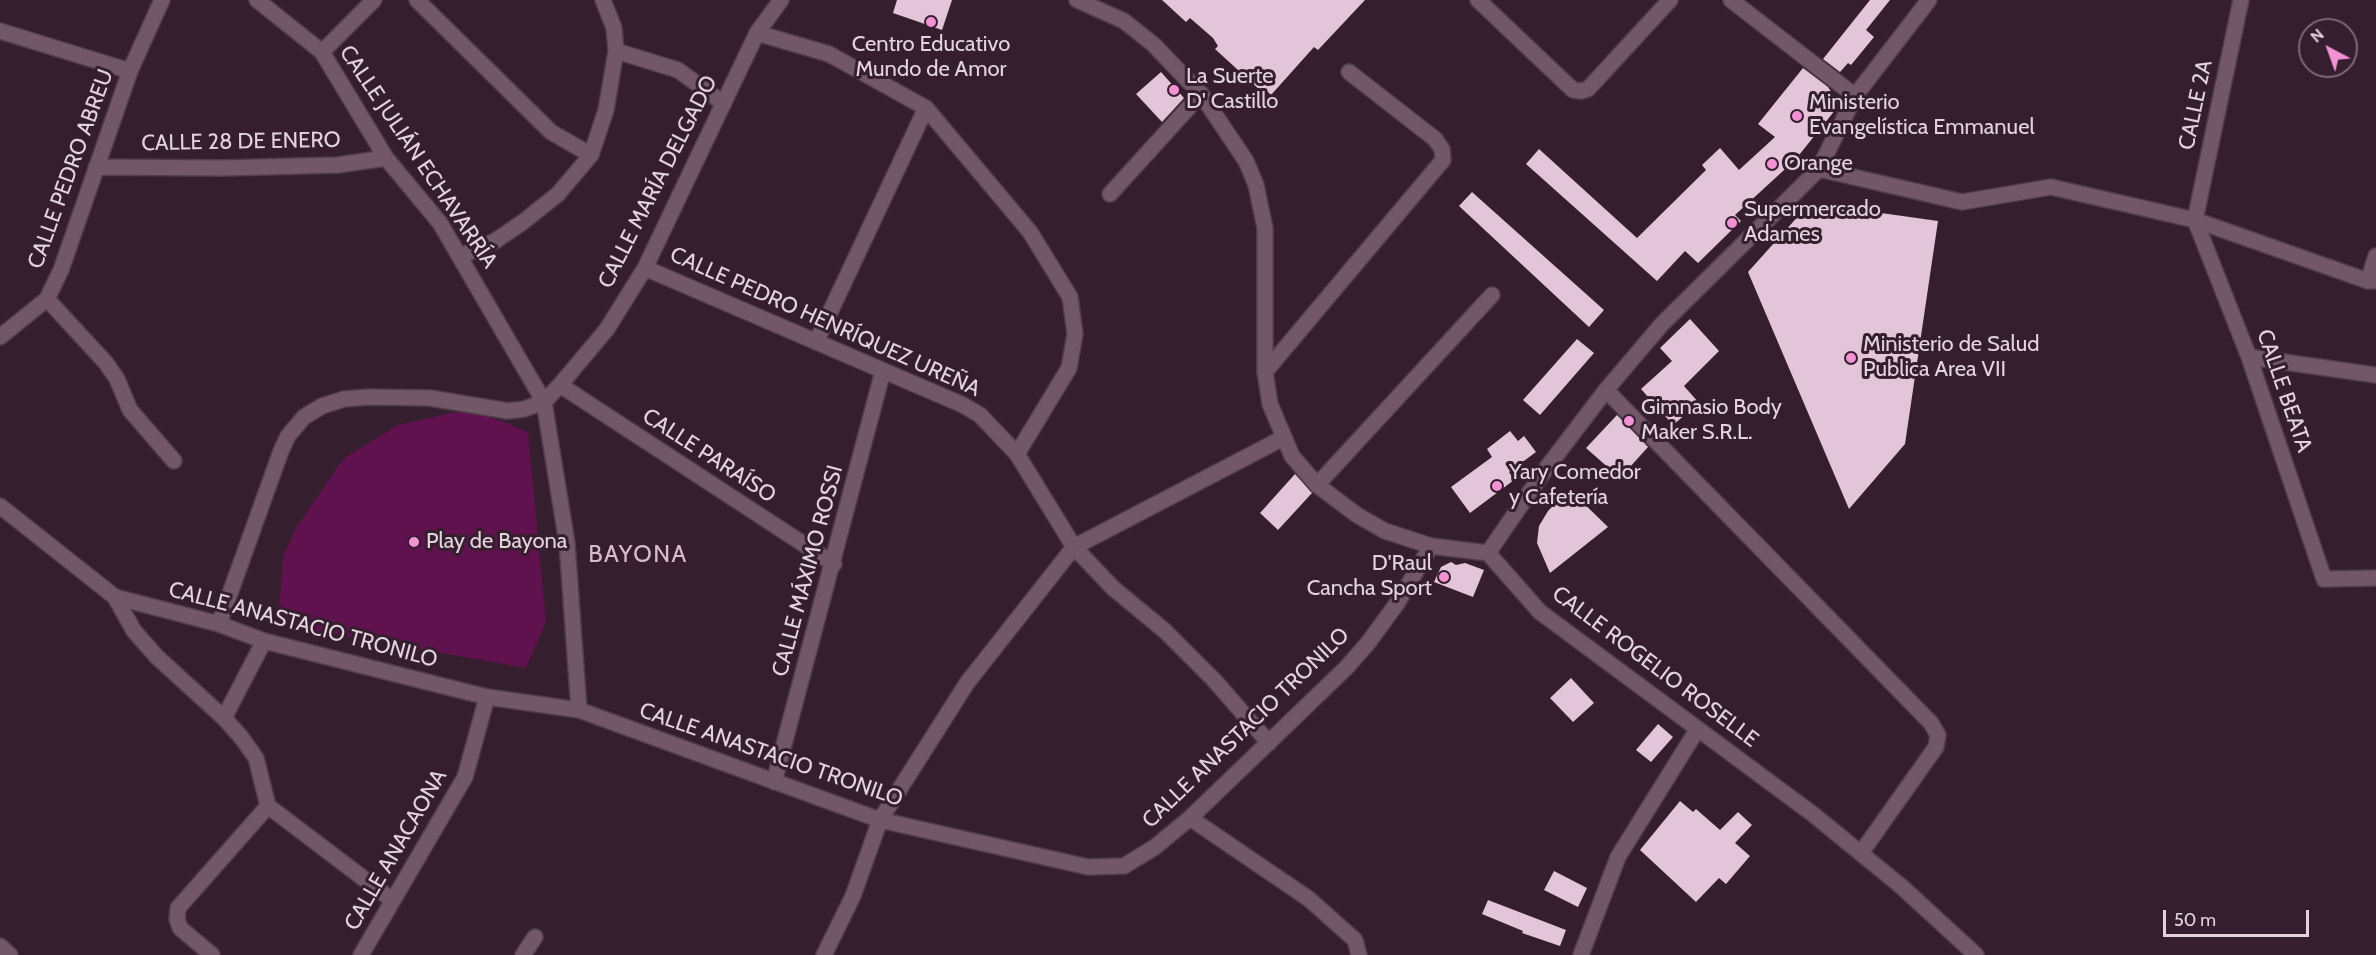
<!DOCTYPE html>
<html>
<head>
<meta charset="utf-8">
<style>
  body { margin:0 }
  #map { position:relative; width:2376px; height:955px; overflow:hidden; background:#351f2e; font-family:Cabin,sans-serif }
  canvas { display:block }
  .north { position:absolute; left:2298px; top:18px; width:60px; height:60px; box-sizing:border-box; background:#351f2e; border:2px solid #7a6774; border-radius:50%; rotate:319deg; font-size:16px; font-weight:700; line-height:24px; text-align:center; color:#e2d3dc }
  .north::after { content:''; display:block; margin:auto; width:21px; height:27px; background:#f391d5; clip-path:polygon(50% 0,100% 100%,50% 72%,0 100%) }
  .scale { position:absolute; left:2163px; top:910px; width:146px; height:27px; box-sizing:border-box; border:3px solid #e2d3dc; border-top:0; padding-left:8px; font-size:18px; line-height:21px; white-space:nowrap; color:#e2d3dc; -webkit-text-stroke:4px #351f2e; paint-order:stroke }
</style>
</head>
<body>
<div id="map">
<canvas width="2376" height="955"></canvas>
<div class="north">N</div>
<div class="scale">50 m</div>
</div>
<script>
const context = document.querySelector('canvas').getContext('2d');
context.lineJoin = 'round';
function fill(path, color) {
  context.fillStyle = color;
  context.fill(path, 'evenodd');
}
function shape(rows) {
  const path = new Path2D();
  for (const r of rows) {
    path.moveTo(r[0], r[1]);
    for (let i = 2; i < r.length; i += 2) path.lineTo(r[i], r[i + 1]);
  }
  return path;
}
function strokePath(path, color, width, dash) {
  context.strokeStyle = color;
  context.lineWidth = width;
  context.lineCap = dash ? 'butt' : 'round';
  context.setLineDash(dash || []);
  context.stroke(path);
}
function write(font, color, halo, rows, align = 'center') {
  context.font = font + ' Cabin,sans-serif';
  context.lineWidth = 6;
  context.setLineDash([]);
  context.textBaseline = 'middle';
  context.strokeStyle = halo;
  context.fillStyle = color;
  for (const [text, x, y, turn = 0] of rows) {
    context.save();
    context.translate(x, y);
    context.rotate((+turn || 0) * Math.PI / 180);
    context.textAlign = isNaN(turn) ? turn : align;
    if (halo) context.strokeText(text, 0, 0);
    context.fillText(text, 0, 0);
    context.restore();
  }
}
const green = shape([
  [470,409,528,432,546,622,526,668,278,624,283,557,296,528,343,459,398,425]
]);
const building = shape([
  [897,0,952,0,942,30,893,13],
  [1162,0,1365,0,1318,50,1314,47,1271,95,1265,89,1262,92,1215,49,1218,46,1213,38,1190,18,1186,22],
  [1870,0,1890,0,1866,30,1874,37,1851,65,1848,63,1840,72,1823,59],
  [1803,68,1828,87,1834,96,1836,109,1795,160,1735,215,1741,221,1698,263,1685,251,1657,281,1526,164,1539,149,1637,238,1706,170,1702,165,1720,148,1739,170,1775,137,1758,124],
  [1161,72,1184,98,1162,122,1136,94],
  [1472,192,1604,310,1589,327,1459,206],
  [1810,203,1938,221,1905,444,1849,509,1748,272],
  [1690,319,1719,351,1684,386,1699,403,1673,425,1641,389,1672,361,1660,348],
  [1577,339,1594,353,1540,415,1523,400],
  [1617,415,1648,447,1620,478,1586,448],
  [1510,431,1518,441,1524,436,1536,452,1509,472,1514,480,1470,513,1451,487,1492,457,1487,449],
  [1295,474,1312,493,1278,530,1260,513],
  [1569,489,1608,527,1550,573,1537,543,1539,526,1548,511],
  [1451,562,1456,565,1465,563,1484,570,1473,597,1434,582,1441,567],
  [1571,678,1594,703,1573,722,1550,698],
  [1658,724,1673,737,1651,762,1636,750],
  [1680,801,1693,812,1696,809,1720,830,1738,812,1752,825,1735,843,1750,856,1726,884,1719,878,1696,902,1640,850],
  [1554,871,1587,888,1578,907,1544,890],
  [1488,900,1566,930,1560,946,1522,933,1523,931,1482,914]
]);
const street = shape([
  [257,0,322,52,386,158,440,223,544,402,567,543,579,710],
  [417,0,551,132,591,155],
  [1478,0,1573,90,1581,91,1588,89,1670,0],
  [1731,0,1855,96],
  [2241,0,2195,220,2249,357,2324,579,2376,578],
  [0,31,130,71],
  [757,33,829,54,926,108,1030,232,1070,297,1075,334,1069,368,1017,454],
  [616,51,678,70,723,103],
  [322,52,374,0],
  [96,167,223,168,338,165,386,158],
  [1819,169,1962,202,2051,187,2195,220,2368,281,2376,281],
  [1110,194,1201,94],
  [461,256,495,241,523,222,558,194,591,155,606,110,616,51,614,28,603,0],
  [645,268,963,405,980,415,1017,454,1074,547,1113,588,1165,631,1214,680,1269,743],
  [2368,281,2376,256],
  [47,299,106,363,117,379,130,410,174,461],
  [0,337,47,299,61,270,130,71,162,0],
  [816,342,926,108],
  [2249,357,2376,375],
  [1265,372,1443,160,1442,149,1435,139,1349,72],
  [560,385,834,564],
  [1606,390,1931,723,1938,735,1936,747,1861,853],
  [1317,485,1492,295],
  [0,506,115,597,219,624,264,641,487,697,579,710,880,820,1088,867,1124,866,1155,847,1190,818,1346,668,1368,643,1398,602,1431,546],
  [115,597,134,631,157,657,224,718,241,737,256,758,268,806,392,900],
  [219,624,281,451,288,436,304,417,322,406,344,399,369,397,430,398,508,411,524,409,544,402,560,385,607,329,645,268,757,33,781,0],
  [224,718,264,641],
  [774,782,883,371],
  [1190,818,1309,899,1355,940,1359,955],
  [0,946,10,955],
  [212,955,180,928,177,919,178,908,268,806],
  [361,955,465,777,487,697],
  [523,955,535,937],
  [824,955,853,896,880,820,967,683,1074,547,1283,438],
  [1581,955,1618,857,1697,730]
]);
const secondary = shape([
  [1077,0,1124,21,1154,45,1201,94,1246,161,1256,185,1265,228,1265,372,1270,404,1292,456,1317,485,1357,515,1385,531,1431,546,1488,553,1540,612,1814,815,1902,887,1976,955],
  [1488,553,1545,470,1606,390,1662,324,1819,169,1855,96,1929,0]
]);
const markers = [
  [931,22,6,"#f391d5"],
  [1174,90,6,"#f391d5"],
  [1797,116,6,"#f391d5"],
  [1772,164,6,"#f391d5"],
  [1732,223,6,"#f391d5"],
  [1851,358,6,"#f391d5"],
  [1629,421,6,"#f391d5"],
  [1497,486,6,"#f391d5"],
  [414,542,6,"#f391d5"],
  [1444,577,6,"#f391d5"]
];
const poiNames = [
  ["Centro Educativo",931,45,"center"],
  ["Mundo de Amor",931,70,"center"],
  ["La Suerte",1186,77],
  ["D' Castillo",1186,102],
  ["Ministerio",1809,103],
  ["Evangelística Emmanuel",1809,128],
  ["Orange",1784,164],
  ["Supermercado",1744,210],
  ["Adames",1744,235],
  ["Ministerio de Salud",1863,345],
  ["Publica Area VII",1863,370],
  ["Gimnasio Body",1641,408],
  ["Maker S.R.L.",1641,433],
  ["Yary Comedor",1509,473],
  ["y Cafetería",1509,498],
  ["Play de Bayona",426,542],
  ["D'Raul",1432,564,"right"],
  ["Cancha Sport",1432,589,"right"]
];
const streetNames = [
  ["CALLE 2A",2196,105,-78],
  ["CALLE 28 DE ENERO",241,142,-1],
  ["CALLE JULIÁN ECHAVARRÍA",418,157,56],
  ["CALLE PEDRO ABREU",71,169,-70],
  ["CALLE MARÍA DELGADO",658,182,-63],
  ["CALLE PEDRO HENRÍQUEZ UREÑA",825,322,24],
  ["CALLE BEATA",2284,391,71],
  ["CALLE PARAÍSO",709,456,33],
  ["CALLE MÁXIMO ROSSI",808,571,-75],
  ["CALLE ANASTACIO TRONILO",303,625,15],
  ["CALLE ROGELIO ROSELLE",1655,667,37],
  ["CALLE ANASTACIO TRONILO",1246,728,-44],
  ["CALLE ANASTACIO TRONILO",771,755,19],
  ["CALLE ANACAONA",396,850,-60]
];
const neighbourhoodNames = [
  ["BAYONA",638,555]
];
fill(green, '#60124e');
fill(building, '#e2c5d8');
strokePath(street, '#4f3d49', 18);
strokePath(secondary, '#4f3d49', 18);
strokePath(street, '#715768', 15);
strokePath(secondary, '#715768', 15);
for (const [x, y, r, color] of markers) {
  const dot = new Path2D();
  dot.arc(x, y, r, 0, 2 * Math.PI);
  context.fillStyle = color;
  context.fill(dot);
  strokePath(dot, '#351f2e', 2);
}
write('22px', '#e2d3dc', '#351f2e', poiNames, 'left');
write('22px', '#e2d3dc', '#351f2e', streetNames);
context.letterSpacing = '1.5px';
write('24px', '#d8bbce', '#351f2e', neighbourhoodNames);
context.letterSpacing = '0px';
</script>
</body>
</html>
